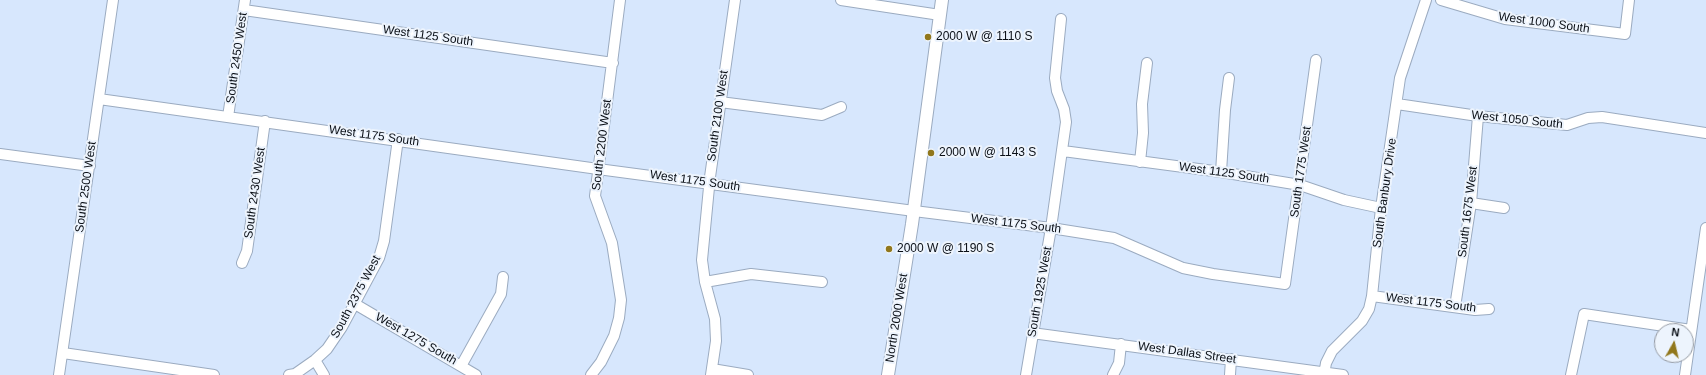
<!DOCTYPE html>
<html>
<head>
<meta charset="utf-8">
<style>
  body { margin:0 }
  #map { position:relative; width:1706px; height:375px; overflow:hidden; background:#d7e7fd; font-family:Helvetica,sans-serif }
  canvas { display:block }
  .north { position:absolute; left:1654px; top:323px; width:40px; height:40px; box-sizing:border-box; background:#edf4fd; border:1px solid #9298a1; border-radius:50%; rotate:8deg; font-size:11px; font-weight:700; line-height:16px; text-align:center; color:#0a0f16 }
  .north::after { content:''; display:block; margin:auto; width:14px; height:18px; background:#91771c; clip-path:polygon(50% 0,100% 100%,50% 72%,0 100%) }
</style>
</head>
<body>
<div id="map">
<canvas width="1706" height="375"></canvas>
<div class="north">N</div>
</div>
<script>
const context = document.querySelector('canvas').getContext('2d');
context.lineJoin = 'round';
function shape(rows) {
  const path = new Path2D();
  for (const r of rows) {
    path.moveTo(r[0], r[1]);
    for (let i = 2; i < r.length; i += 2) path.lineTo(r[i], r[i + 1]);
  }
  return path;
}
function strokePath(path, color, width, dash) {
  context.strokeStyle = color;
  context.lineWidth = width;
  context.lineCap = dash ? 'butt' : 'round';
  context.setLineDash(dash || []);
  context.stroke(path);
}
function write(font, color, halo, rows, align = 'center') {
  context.font = font + ' Helvetica,sans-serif';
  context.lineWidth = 4;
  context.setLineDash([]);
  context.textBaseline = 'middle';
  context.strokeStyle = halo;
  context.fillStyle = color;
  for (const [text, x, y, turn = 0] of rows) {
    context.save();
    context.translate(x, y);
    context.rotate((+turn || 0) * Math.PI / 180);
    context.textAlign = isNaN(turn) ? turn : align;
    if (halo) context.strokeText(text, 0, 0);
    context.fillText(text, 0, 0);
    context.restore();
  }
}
const minor = shape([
  [841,0,940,15],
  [1441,0,1505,19,1625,34,1629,0],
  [244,10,613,63],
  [99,99,598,169,914,211,1051,228,1114,238,1183,268,1213,274,1285,284,1316,60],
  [720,102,822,115,841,107],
  [1397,104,1478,116,1567,125,1588,118,1602,117,1706,133],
  [228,117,245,0],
  [1063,151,1221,172,1300,185,1344,200,1381,208],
  [0,154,90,166],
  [1140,162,1143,133,1142,104,1147,63],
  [1221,172,1225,110,1229,78],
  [1471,203,1504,208],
  [242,263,247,251,265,121],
  [705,282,751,274,822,282],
  [1372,296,1475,310,1489,309],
  [355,304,476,375],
  [1455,307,1471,203,1478,116],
  [1032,333,1343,375],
  [63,353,214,375],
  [315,360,324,375],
  [461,366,501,294,503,277],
  [712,369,748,375],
  [59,375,113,0],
  [289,375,295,374,315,360,327,349,342,327,379,258,384,241,398,139],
  [591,375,601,362,614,336,619,318,621,300,612,243,595,196,620,0],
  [711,375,716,341,715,319,705,282,702,260,710,177,735,0],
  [1026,375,1051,228,1066,122,1064,109,1057,91,1055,78,1061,19],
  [1113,375,1119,363,1121,344],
  [1230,375,1231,359],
  [1324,375,1326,363,1332,351,1362,321,1369,309,1372,296,1381,208,1400,78,1426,0],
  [1571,375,1584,314,1691,330],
  [1685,375,1706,228]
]);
const major = shape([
  [888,375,912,224,942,0]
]);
const markers = [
  [928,37,4,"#91771c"],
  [931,153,4,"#91771c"],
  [889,249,4,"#91771c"]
];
const streetNames = [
  ["West 1000 South",1544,23,8],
  ["West 1125 South",428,36,8],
  ["South 2450 West",237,58,-82],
  ["South 2100 West",718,116,-82],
  ["West 1050 South",1517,120,6],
  ["West 1175 South",374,136,8],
  ["South 2200 West",602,145,-83],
  ["South 1775 West",1301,172,-82],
  ["West 1125 South",1224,173,8],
  ["West 1175 South",695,181,8],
  ["South 2500 West",86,187,-82],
  ["South 2430 West",255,193,-82],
  ["South Banbury Drive",1385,193,-82],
  ["South 1675 West",1468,212,-83],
  ["West 1175 South",1016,224,7],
  ["South 1925 West",1040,292,-80],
  ["South 2375 West",356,297,-62],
  ["West 1175 South",1431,303,7],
  ["North 2000 West",897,318,-81],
  ["West 1275 South",416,339,30],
  ["West Dallas Street",1187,353,8]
];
const poiNames = [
  ["2000 W @ 1110 S",936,37],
  ["2000 W @ 1143 S",939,153],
  ["2000 W @ 1190 S",897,249]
];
strokePath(minor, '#9babc0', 12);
strokePath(major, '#9babc0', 14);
strokePath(minor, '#fff', 10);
strokePath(major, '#fff', 12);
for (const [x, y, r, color] of markers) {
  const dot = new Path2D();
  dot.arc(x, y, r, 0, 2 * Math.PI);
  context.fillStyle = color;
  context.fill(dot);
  strokePath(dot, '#edf4fd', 1.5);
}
write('12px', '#0a0f16', '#edf4fd', streetNames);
write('12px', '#0a0f16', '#edf4fd', poiNames, 'left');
</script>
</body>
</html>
